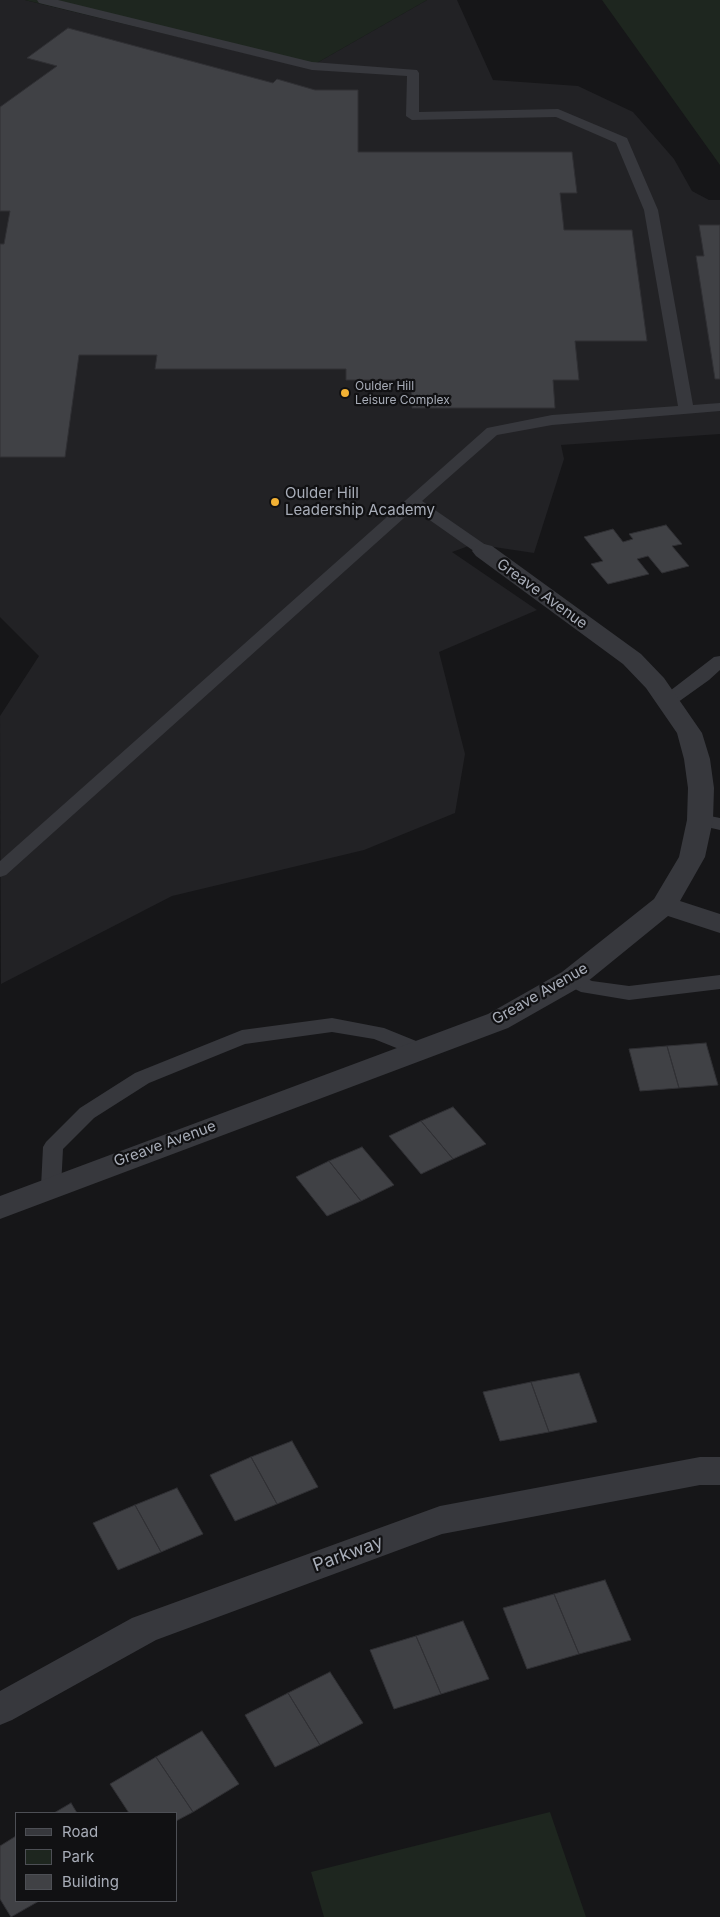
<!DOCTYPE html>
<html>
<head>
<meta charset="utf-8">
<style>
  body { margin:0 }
  #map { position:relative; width:720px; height:1917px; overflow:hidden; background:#161618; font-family:Inter,sans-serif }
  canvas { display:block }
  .legend { position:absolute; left:15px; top:1812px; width:162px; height:90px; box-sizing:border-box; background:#111113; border:1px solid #4d4f55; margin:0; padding:6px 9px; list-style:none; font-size:15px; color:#a8adb8 }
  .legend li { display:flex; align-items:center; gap:10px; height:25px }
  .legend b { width:25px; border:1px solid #4d4f55 }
</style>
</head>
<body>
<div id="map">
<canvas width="720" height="1917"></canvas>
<ul class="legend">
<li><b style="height:6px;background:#37383d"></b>Road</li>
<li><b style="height:14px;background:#1e261f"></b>Park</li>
<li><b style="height:14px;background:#404145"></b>Building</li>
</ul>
</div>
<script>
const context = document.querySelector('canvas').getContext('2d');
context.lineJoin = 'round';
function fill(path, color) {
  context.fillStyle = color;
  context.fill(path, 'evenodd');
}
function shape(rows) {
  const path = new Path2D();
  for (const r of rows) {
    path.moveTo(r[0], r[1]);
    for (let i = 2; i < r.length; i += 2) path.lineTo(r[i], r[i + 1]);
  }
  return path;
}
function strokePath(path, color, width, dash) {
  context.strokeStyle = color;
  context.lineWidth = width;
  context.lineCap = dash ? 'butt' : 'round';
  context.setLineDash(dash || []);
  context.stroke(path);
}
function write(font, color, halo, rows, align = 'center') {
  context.font = font + ' Inter,sans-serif';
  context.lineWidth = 4.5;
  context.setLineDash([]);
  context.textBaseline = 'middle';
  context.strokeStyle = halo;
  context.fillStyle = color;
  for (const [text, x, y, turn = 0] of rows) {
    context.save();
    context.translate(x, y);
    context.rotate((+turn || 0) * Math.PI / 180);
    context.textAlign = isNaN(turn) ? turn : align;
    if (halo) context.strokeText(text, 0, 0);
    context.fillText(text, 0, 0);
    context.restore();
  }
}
const built = shape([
  [0,0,25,0,308,68,427,0,457,0,493,80,578,86,633,112,674,159,692,191,709,200,720,200,720,434,561,445,564,459,534,553,474,544,452,552,537,610,439,652,465,754,455,813,364,850,172,896,1,984,0,716,39,656,0,617]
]);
const green = shape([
  [25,0,427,0,308,68],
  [602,0,720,0,720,165],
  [550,1812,586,1917,324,1917,311,1872]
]);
const building = shape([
  [68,28,273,83,277,79,315,90,358,90,358,152,572,152,577,193,560,193,564,230,632,230,647,341,575,341,579,380,553,380,555,408,412,408,411,380,346,380,346,369,155,369,157,355,79,355,65,457,0,457,0,244,4,244,10,211,0,211,0,107,57,66,27,58,68,28],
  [699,225,720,225,720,379,715,379,696,256,704,256,699,225],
  [666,525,682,544,672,546,689,566,662,573,648,556,637,559,649,574,608,584,591,564,603,561,584,537,613,529,623,542,633,539,629,534,666,525],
  [706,1043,718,1085,679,1088,667,1046,706,1043],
  [667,1046,679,1088,640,1091,629,1049,667,1046],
  [453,1107,486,1144,453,1159,421,1121,453,1107],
  [421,1121,453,1159,421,1174,389,1136,421,1121],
  [362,1147,394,1185,361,1201,329,1161,362,1147],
  [329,1161,361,1201,327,1216,296,1177,329,1161],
  [579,1373,597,1422,549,1432,531,1382,579,1373],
  [531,1382,549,1432,500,1441,483,1392,531,1382],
  [292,1441,318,1487,277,1504,251,1457,292,1441],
  [251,1457,277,1504,235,1521,210,1475,251,1457],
  [177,1488,203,1534,161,1552,135,1505,177,1488],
  [135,1505,161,1552,118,1570,93,1523,135,1505],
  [605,1580,631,1640,579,1654,554,1594,605,1580],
  [554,1594,579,1654,527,1669,503,1608,554,1594],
  [463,1621,489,1679,441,1694,416,1636,463,1621],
  [416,1636,441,1694,394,1709,370,1650,416,1636],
  [330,1672,363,1723,320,1745,288,1693,330,1672],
  [288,1693,320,1745,275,1767,245,1715,288,1693],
  [202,1731,239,1784,193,1812,156,1757,202,1731],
  [156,1757,193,1812,176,1821,176,1813,129,1813,110,1784,156,1757],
  [71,1803,77,1813,54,1813,71,1803],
  [16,1836,16,1901,39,1901,11,1917,0,1899,0,1846,16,1836]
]);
const service = shape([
  [37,0,58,0,312,62,417,70,419,73,419,112,558,109,627,138,658,210,693,405,720,403,720,411,552,425,497,435,422,501,490,548,492,551,490,554,478,554,414,509,6,875,0,877,0,861,487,428,552,415,678,406,644,210,616,143,556,117,412,120,406,116,407,76,312,70,39,3,37,0],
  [720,656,720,670,709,680,674,705,662,705,660,701,662,697,714,657,720,656],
  [700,814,720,818,720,830,694,824,691,820,694,816,700,814],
  [572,972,592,981,629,986,720,975,720,989,629,1000,581,992,565,984,563,979,565,974,572,972],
  [332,1018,384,1028,426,1045,429,1050,426,1055,419,1057,374,1039,332,1032,245,1044,149,1083,94,1118,63,1149,61,1187,58,1192,51,1195,44,1192,41,1187,43,1147,46,1142,80,1108,135,1073,242,1030,332,1018]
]);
const minor = shape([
  [484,544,492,546,641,654,664,678,702,733,710,759,714,788,713,820,705,857,680,901,720,914,720,933,668,916,582,986,508,1028,0,1219,0,1196,488,1014,562,972,654,899,679,857,687,820,688,788,684,759,677,733,646,688,623,664,476,556,472,551,476,546,484,544],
  [700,1457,720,1457,720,1485,700,1485,442,1534,156,1640,12,1720,0,1725,0,1691,132,1618,440,1506,700,1457]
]);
const markers = [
  [345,393,5,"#f2b134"],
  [275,502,5,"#f2b134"]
];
const farPoinames = [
  ["Oulder Hill",355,386],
  ["Leisure Complex",355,400]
];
const poiNames = [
  ["Oulder Hill",285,493],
  ["Leadership Academy",285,510]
];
const streetNames = [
  ["Greave Avenue",542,594,36],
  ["Greave Avenue",540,994,-30],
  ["Greave Avenue",165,1144,-20]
];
const nearStreetnames = [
  ["Parkway",348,1554,-20]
];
fill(built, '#222225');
fill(green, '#1e261f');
fill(building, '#404145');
strokePath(building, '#303034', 1);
fill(service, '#37383d');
fill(minor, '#37383d');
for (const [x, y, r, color] of markers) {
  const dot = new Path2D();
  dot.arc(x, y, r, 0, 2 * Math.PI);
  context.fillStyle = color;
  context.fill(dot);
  strokePath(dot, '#111113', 2);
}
write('12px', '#a8adb8', '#111113', farPoinames, 'left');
write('15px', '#a8adb8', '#111113', poiNames, 'left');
write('15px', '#a8adb8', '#111113', streetNames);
write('18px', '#a8adb8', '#111113', nearStreetnames);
</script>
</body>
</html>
